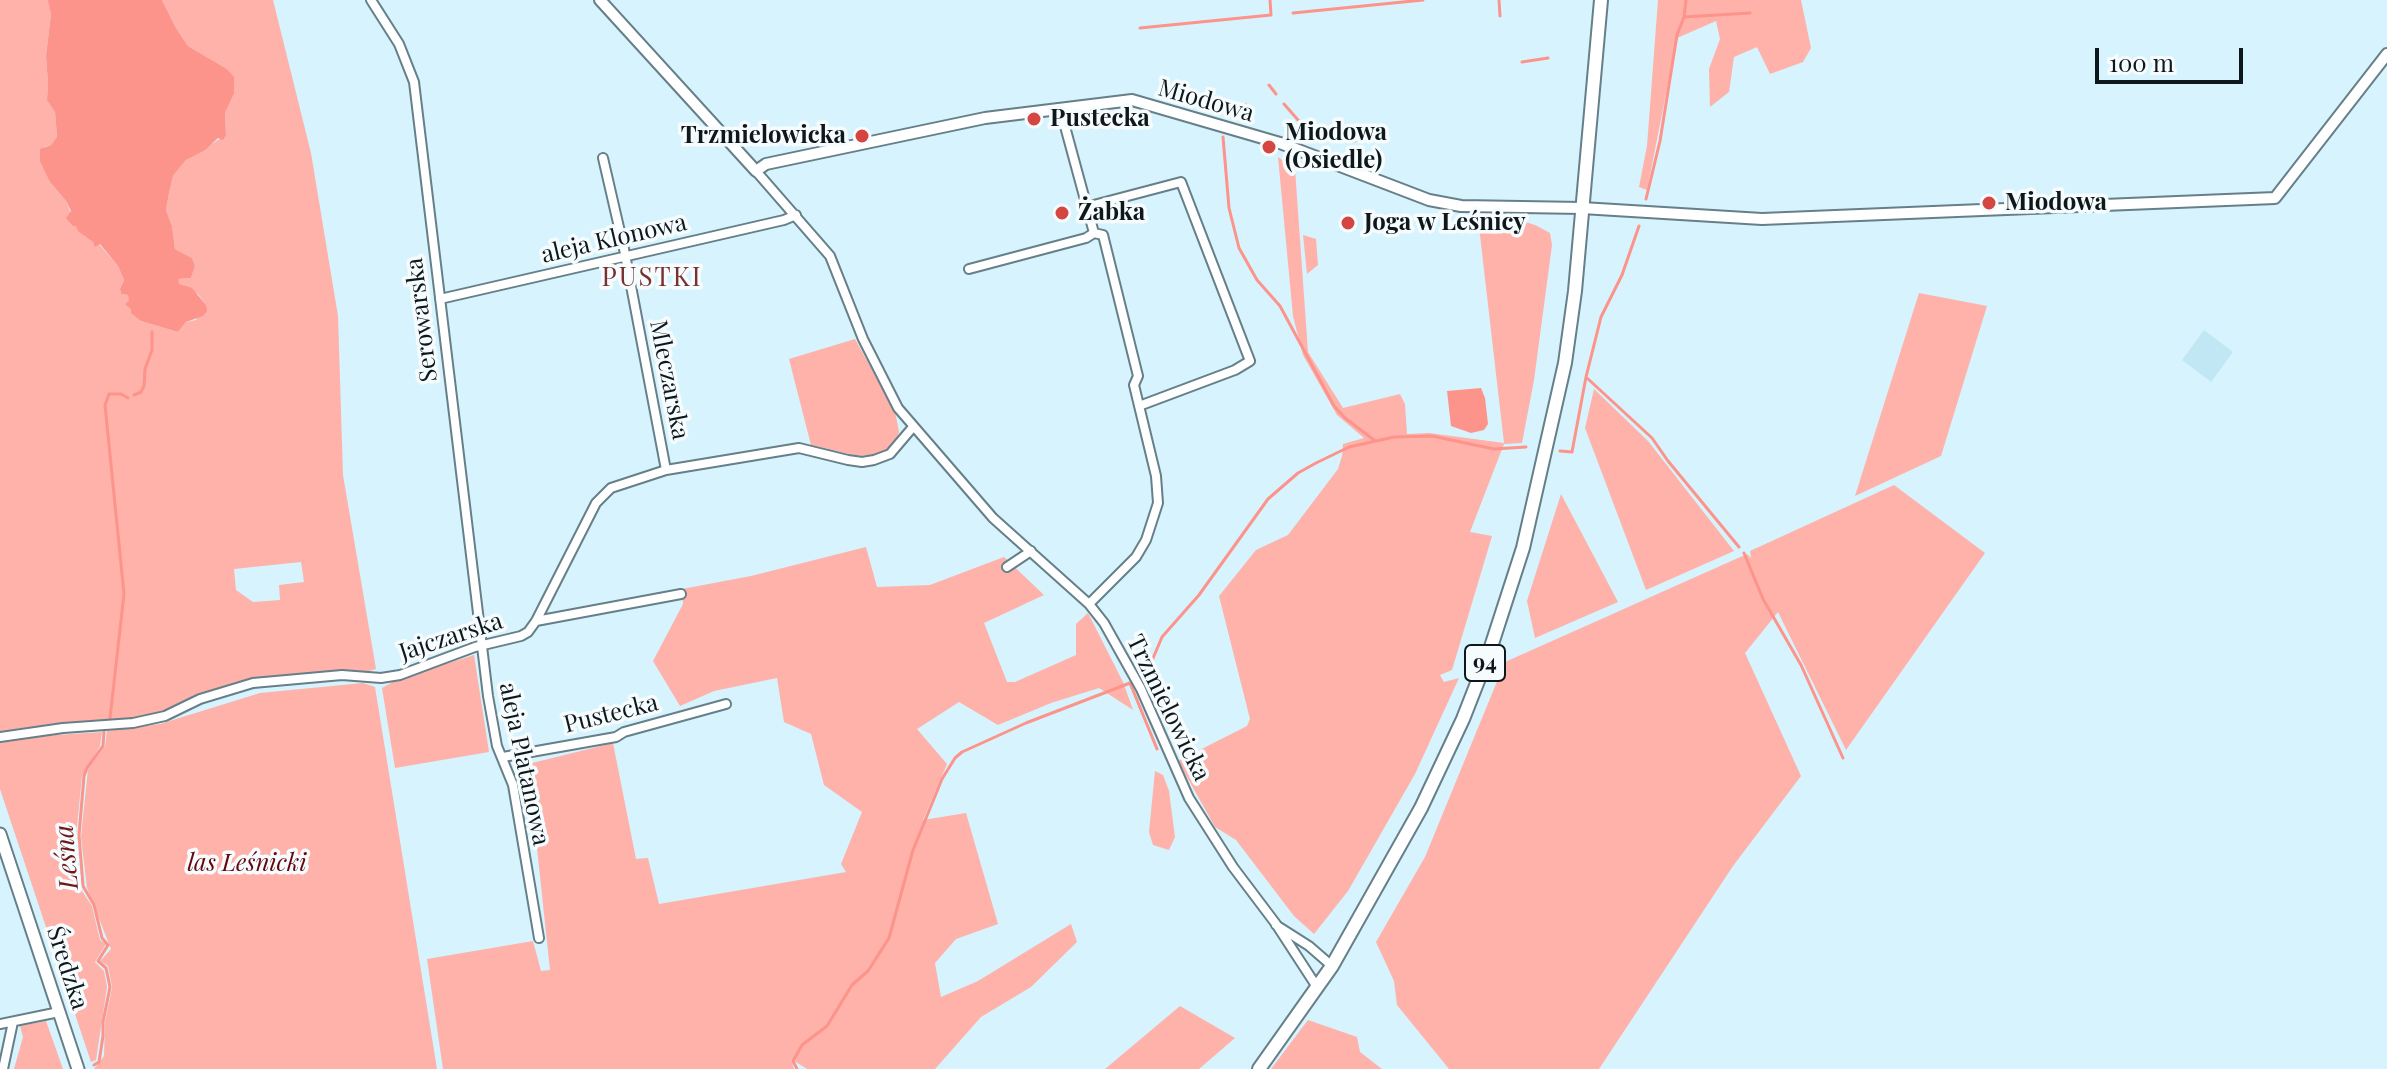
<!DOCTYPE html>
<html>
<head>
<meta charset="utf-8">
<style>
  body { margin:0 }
  #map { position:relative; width:2387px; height:1069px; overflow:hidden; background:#d7f3fd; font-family:"Playfair Display",serif }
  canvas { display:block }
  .scale { position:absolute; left:2095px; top:48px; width:148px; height:36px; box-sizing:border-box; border:4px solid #0e181b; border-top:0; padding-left:10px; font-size:24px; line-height:28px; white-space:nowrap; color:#0e181b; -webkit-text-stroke:6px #f6fcfe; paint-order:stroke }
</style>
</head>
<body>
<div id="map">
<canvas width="2387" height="1069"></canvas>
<div class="scale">100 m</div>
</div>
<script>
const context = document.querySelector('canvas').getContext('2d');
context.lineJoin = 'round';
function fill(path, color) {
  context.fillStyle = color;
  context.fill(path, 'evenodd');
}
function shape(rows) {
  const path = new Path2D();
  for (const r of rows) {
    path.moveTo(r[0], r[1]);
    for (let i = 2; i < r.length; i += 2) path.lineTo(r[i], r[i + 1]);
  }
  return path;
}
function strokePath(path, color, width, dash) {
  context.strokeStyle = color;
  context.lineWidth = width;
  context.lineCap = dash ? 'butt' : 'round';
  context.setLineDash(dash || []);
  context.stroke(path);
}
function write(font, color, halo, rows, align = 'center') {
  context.font = font + ' "Playfair Display",serif';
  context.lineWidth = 7;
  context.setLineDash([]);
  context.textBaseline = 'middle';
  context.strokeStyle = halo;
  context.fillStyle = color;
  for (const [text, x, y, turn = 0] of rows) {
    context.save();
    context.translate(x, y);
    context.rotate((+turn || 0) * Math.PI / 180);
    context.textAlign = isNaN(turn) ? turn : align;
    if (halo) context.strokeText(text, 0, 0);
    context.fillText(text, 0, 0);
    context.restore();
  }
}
const built = shape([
  [2204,330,2233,352,2211,382,2182,360]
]);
const green = shape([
  [0,0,49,0,51,14,46,56,48,83,47,99,55,112,57,138,51,145,44,147,50,182,66,201,76,226,93,242,99,244,118,266,124,280,120,289,121,294,128,295,132,309,141,321,178,332,186,322,196,320,198,316,206,311,206,305,198,294,179,285,177,279,191,278,195,266,192,258,175,249,172,226,166,210,169,193,173,176,186,160,226,135,225,113,234,94,234,78,227,69,188,46,176,28,162,0,273,0,311,153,338,316,343,475,376,669,359,674,313,672,251,680,163,715,132,721,21,728,0,732],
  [301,562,304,582,279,585,280,600,253,602,236,590,234,569],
  [1658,0,1801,0,1811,48,1803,62,1770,74,1757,47,1734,57,1729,92,1710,107,1709,69,1720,39,1716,21,1677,38,1647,190,1639,187,1647,146],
  [1278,157,1295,169,1308,352,1343,408,1400,394,1405,404,1407,434,1429,433,1504,443,1478,218,1515,219,1535,225,1550,233,1552,245,1534,380,1522,443,1504,444,1470,532,1492,536,1452,670,1440,675,1444,682,1459,678,1415,774,1348,891,1314,934,1294,916,1236,840,1215,827,1178,761,1247,726,1250,719,1219,596,1256,550,1288,535,1338,469,1342,456,1343,444,1364,438,1337,415,1303,355,1293,316],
  [1303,235,1316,239,1318,265,1307,274],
  [1919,293,1987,306,1941,456,1855,496],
  [855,339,895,411,899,432,895,444,882,453,870,455,858,456,811,445,789,359],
  [1594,389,1648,441,1734,551,1646,590,1585,428],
  [1894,485,1985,553,1846,750,1778,612,1745,653,1801,776,1733,866,1599,1069,1449,1069,1397,1005,1394,981,1376,942,1425,857,1505,662,1747,554,1751,558,1750,551],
  [1561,494,1618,602,1535,638,1527,601],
  [866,547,877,587,930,585,1004,557,1044,595,984,623,1007,682,1015,682,1076,655,1076,624,1088,613,1123,682,1133,710,1099,688,1051,703,998,725,959,702,917,729,947,764,923,820,966,813,998,924,956,939,935,963,941,997,978,981,1071,924,1077,942,1031,987,981,1017,935,1069,807,1069,791,1059,794,1069,443,1069,427,959,533,941,541,971,550,970,534,820,528,820,520,776,528,764,613,743,636,859,648,858,659,904,846,872,841,864,862,812,824,785,811,734,784,722,777,678,714,691,680,706,653,661,683,604,682,589,751,576],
  [474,655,489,752,395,768,382,688,396,680],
  [363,683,375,687,437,1069,94,1069,104,1056,105,1022,112,987,108,966,100,961,111,949,87,888,81,837,88,769,105,746,107,731,160,724,260,693],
  [102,732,100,746,82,776,76,837,80,888,92,906,100,940,106,944,95,962,104,971,107,987,96,1060,91,1062,0,789,0,743,39,736],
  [1155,771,1163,775,1169,791,1175,837,1169,850,1153,845,1149,832],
  [1180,1006,1235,1038,1199,1069,1105,1069],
  [1308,1020,1357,1037,1360,1052,1382,1069,1271,1069],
  [46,1021,63,1069,14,1069,23,1037,20,1026]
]);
const water = shape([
  [48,0,162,0,176,28,188,46,227,69,234,77,234,94,225,113,226,135,223,140,218,138,205,150,186,160,173,176,169,193,166,210,172,226,175,249,192,258,195,266,191,278,178,279,179,284,192,288,206,305,207,311,203,316,186,322,178,332,141,321,131,313,131,309,125,304,129,301,128,295,121,294,120,289,124,280,118,266,100,244,95,247,93,242,78,231,76,226,73,226,66,218,71,211,66,201,50,182,40,161,40,149,51,145,57,137,55,112,47,100,48,83,46,56,51,14],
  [1481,388,1485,398,1488,424,1484,430,1471,433,1451,426,1447,391]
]);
const stream = shape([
  [1499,0,1500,16],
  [1293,13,1423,0],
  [1684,17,1750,13],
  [1140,28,1271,15,1270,0],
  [1522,62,1548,58],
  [1269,85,1276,94],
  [1284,104,1298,120,1334,140,1355,141],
  [1242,118,1246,105],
  [1223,137,1229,208,1239,248,1257,280,1280,306,1334,406,1345,418,1374,440],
  [1646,199,1660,141,1677,35,1684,17,1686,0],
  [1587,378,1652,438,1668,461,1739,547],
  [134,395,141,392,144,386,145,369,152,350,152,332],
  [1560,451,1572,452,1586,377,1601,317,1622,275,1639,226],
  [1744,553,1763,599,1801,665,1843,758],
  [1151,663,1162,637,1199,595,1268,499,1298,473,1316,463,1349,447,1394,437,1432,436,1494,449,1526,447],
  [1141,678,1148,671],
  [110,718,124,594,105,405,109,394,121,394,128,398],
  [94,1065,99,1062,103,1036,103,1022,110,987,106,968,98,961,108,945,102,938,94,905,83,886,79,835,84,776,87,768,103,746,104,732],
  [797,1069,793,1061,802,1045,827,1026,852,985,868,971,889,938,913,850,942,779,955,758,962,752,1026,723,1130,683,1157,749]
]);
const minor = shape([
  [371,0,399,44,414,82,488,696,497,746,513,785,539,938],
  [1060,108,1094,233,1103,235,1138,376,1134,385,1156,476,1158,503,1146,540,1136,557,1089,604],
  [603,158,624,249,666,470],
  [756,171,830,256,863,339,898,408,993,518,1089,604,1104,623,1141,689,1189,798,1233,867,1276,924,1317,987],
  [1086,207,1181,182,1250,361,1235,370,1139,406],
  [969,269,1086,238,1094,233],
  [440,299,784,220,796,215],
  [1007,567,1031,551],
  [536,621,681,594],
  [0,737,63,728,133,723,165,716,200,699,253,683,342,675,381,678,400,675,475,647,521,636,528,632,536,621,596,503,611,488,666,470,799,448,848,460,862,462,874,460,890,454,913,427],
  [503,757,616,737,624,732,726,704],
  [1276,925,1309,946,1332,966],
  [0,1024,59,1012],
  [3,1069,13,1022]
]);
const tertiary = shape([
  [600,0,756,171,766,164,985,118,1132,100,1280,143,1429,200,1461,206,1582,208,1762,219,2275,198,2387,54]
]);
const secondary = shape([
  [0,834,78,1069]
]);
const primary = shape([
  [1259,1069,1332,966,1421,808,1463,719,1490,650,1523,548,1565,363,1575,291,1601,0]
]);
const markers = [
  [1034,119,8,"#d54642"],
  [862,136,8,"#d54642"],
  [1269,147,8,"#d54642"],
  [1989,203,8,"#d54642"],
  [1062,213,8,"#d54642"],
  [1348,223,8,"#d54642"]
];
const shields = [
  [1485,663,40]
];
const shieldNames = [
  ["94",1485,663]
];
const streetNames = [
  ["Miodowa",1206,101,16],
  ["aleja Klonowa",614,239,-13],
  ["Serowarska",422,320,-97],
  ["Mleczarska",669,380,79],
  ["Jajczarska",451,637,-18],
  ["Trzmielowicka",1168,708,64],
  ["Pustecka",611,714,-14],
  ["aleja Platanowa",524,764,78],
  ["Średzka",67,968,72]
];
const poiNames = [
  ["Pustecka",1050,119],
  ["Miodowa",1285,133],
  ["(Osiedle)",1285,161],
  ["Trzmielowicka",846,136,"right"],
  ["Miodowa",2005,203],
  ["Żabka",1078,213],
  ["Joga w Leśnicy",1364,223]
];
const parkNames = [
  ["las Leśnicki",247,864]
];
const neighbourhoodNames = [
  ["PUSTKI",652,278]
];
const waterNames = [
  ["Leśna",67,857,-95]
];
fill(built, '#c2e7f4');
fill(green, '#feb2aa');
fill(water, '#fc948b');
strokePath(stream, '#fc948b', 3);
strokePath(minor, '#667f88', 12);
strokePath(tertiary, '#667f88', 14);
strokePath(secondary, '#667f88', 15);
strokePath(primary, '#667f88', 16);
strokePath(minor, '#fff', 8);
strokePath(tertiary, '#fff', 10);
strokePath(secondary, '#fff', 11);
strokePath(primary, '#fff', 12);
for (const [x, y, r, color] of markers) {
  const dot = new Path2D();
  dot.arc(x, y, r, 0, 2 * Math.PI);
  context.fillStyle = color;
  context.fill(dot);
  strokePath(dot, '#f6fcfe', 3);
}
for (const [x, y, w] of shields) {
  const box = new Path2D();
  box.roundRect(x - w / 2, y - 18, w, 36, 6);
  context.fillStyle = '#f6fcfe';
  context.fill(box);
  strokePath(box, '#0e181b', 2);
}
write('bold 22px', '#0e181b', null, shieldNames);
write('24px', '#0e181b', '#f6fcfe', streetNames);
write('bold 24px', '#0e181b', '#f6fcfe', poiNames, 'left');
write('italic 24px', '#65060c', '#f6fcfe', parkNames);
context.letterSpacing = '2px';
write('26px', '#78312d', '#f6fcfe', neighbourhoodNames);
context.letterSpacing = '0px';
write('italic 26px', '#711616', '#f6fcfe', waterNames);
</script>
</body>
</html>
